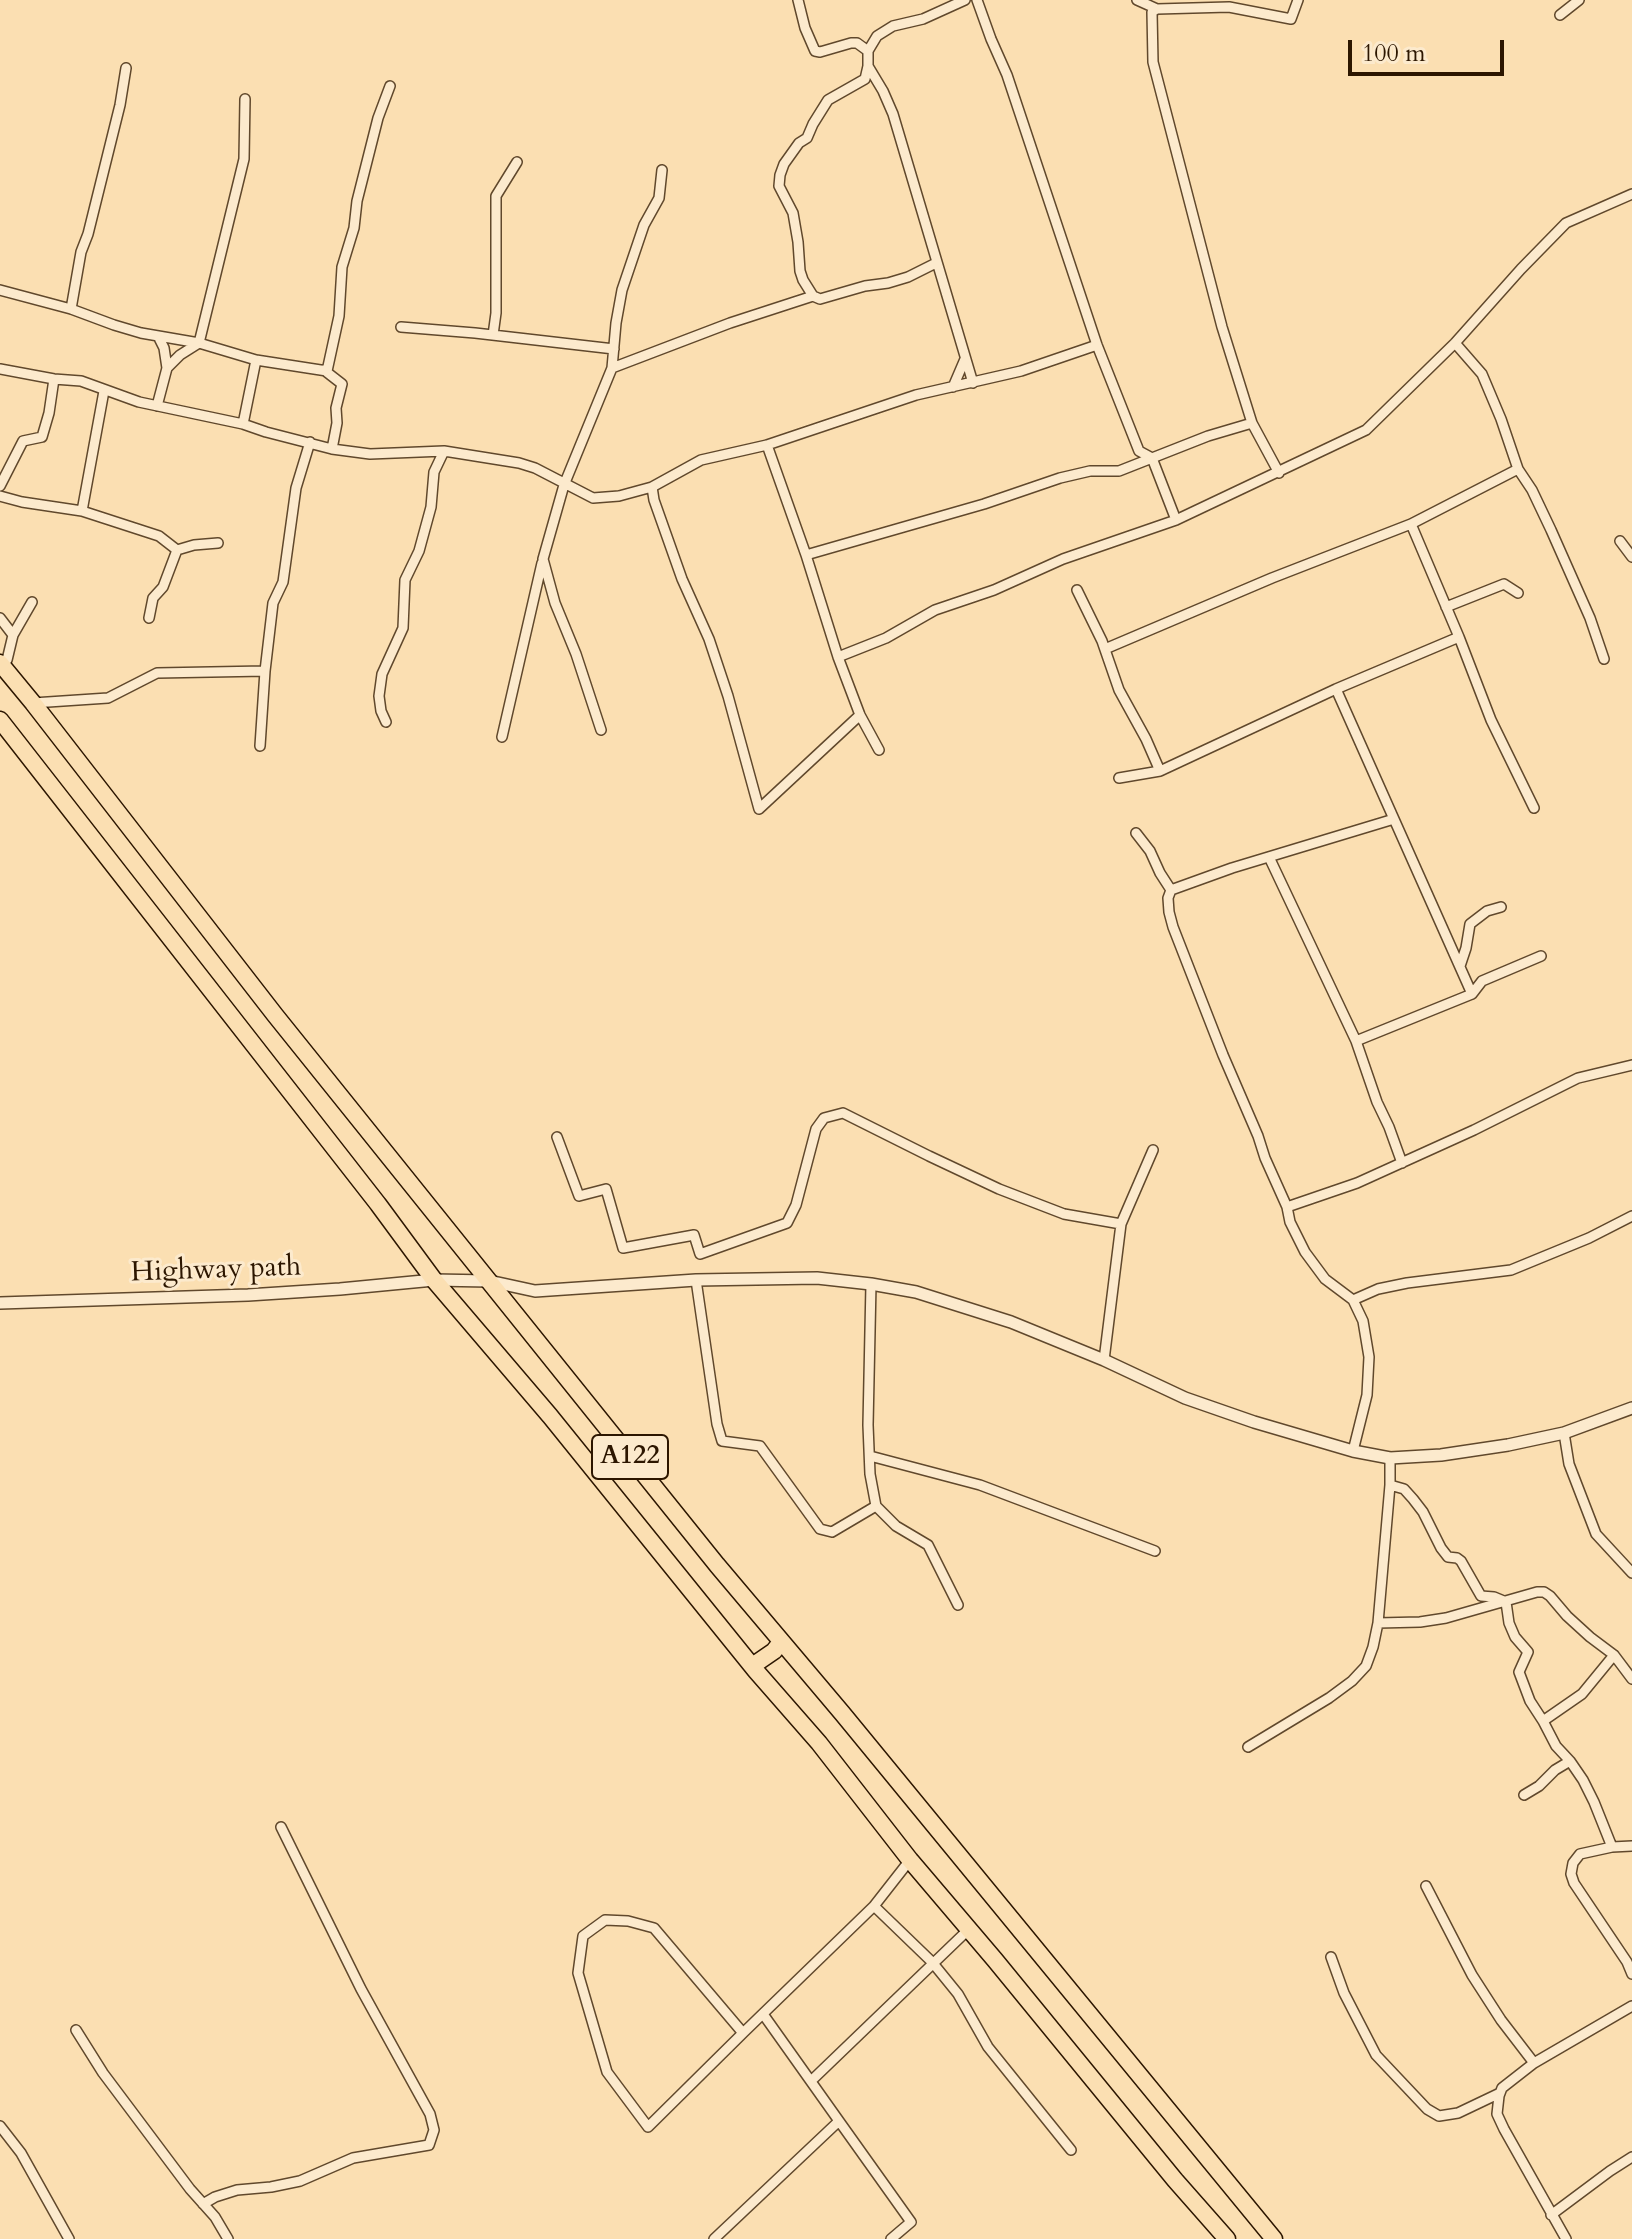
<!DOCTYPE html>
<html>
<head>
<meta charset="utf-8">
<style>
  body { margin:0 }
  #map { position:relative; width:1632px; height:2239px; overflow:hidden; background:#fbdfb2; font-family:Cardo,serif }
  canvas { display:block }
  .scale { position:absolute; left:1348px; top:40px; width:156px; height:36px; box-sizing:border-box; border:4px solid #2c1600; border-top:0; padding-left:10px; font-size:24px; line-height:28px; white-space:nowrap; color:#2c1600; -webkit-text-stroke:6px #fceacd; paint-order:stroke }
</style>
</head>
<body>
<div id="map">
<canvas width="1632" height="2239"></canvas>
<div class="scale">100 m</div>
</div>
<script>
const context = document.querySelector('canvas').getContext('2d');
context.lineJoin = 'round';
function shape(rows) {
  const path = new Path2D();
  for (const r of rows) {
    path.moveTo(r[0], r[1]);
    for (let i = 2; i < r.length; i += 2) path.lineTo(r[i], r[i + 1]);
  }
  return path;
}
function strokePath(path, color, width, dash) {
  context.strokeStyle = color;
  context.lineWidth = width;
  context.lineCap = dash ? 'butt' : 'round';
  context.setLineDash(dash || []);
  context.stroke(path);
}
function write(font, color, halo, rows, align = 'center') {
  context.font = font + ' Cardo,serif';
  context.lineWidth = 6;
  context.setLineDash([]);
  context.textBaseline = 'middle';
  context.strokeStyle = halo;
  context.fillStyle = color;
  for (const [text, x, y, turn = 0] of rows) {
    context.save();
    context.translate(x, y);
    context.rotate((+turn || 0) * Math.PI / 180);
    context.textAlign = isNaN(turn) ? turn : align;
    if (halo) context.strokeText(text, 0, 0);
    context.fillText(text, 0, 0);
    context.restore();
  }
}
const minor = shape([
  [798,0,805,28,815,51,820,52,851,43,857,43,868,51],
  [965,0,923,19,893,26,877,36,868,51,868,66,883,91,893,114,973,383],
  [977,0,991,39,1007,75,1097,345,1139,451,1152,458,1176,520],
  [1137,0,1157,9],
  [1560,15,1579,0],
  [0,290,71,309,114,325,141,333,199,343,256,360,327,371,324,370,342,384,336,408,337,423,332,449],
  [813,296,820,299,865,286,888,283,908,277,936,263],
  [71,309,81,252,88,234,120,105,126,68],
  [401,327,475,333,614,349],
  [493,335,496,313,496,196,517,162],
  [1455,343,1482,374,1501,419,1518,469,1532,490,1551,530,1590,618,1604,659],
  [167,368,180,355,199,343,244,159,245,99],
  [612,368,616,323,622,290,644,225,659,198,662,170],
  [0,369,54,379,81,381,139,402,243,424,266,432,332,449,370,454,444,451,519,463,535,468,593,498,619,496,652,487,701,460,767,445,916,395,1021,371,1097,345],
  [327,371,339,316,342,267,354,228,357,201,378,118,390,86],
  [953,387,965,359],
  [157,406,167,368,164,348,158,336],
  [243,424,256,360],
  [767,445,806,555,838,657,860,715,879,750],
  [1279,473,1252,423,1222,327,1153,62,1152,12,1157,9,1229,7,1291,19,1298,0],
  [0,486,23,441,42,437,49,413,54,379],
  [652,487,654,500,682,579,709,639,728,696,759,809,860,715],
  [0,496,22,502,82,511,104,391],
  [82,511,159,536,177,550,194,545,218,543],
  [1411,524,1459,637,1491,720,1534,808],
  [1620,541,1632,557],
  [806,555,984,504,1060,478,1090,471,1119,471,1208,436,1252,423],
  [1077,590,1102,641,1119,690,1146,739,1160,771,1336,689,1459,637],
  [1446,607,1504,584,1518,593],
  [0,618,13,635,7,660,0,663],
  [149,618,153,598,163,587,177,550],
  [13,635,32,602],
  [1105,649,1272,578,1411,524,1518,469],
  [838,657,886,638,935,610,994,590,1063,559,1176,520,1366,430,1455,343,1521,269,1566,223,1632,194],
  [1336,689,1472,994],
  [33,703,108,698,157,673,265,671,273,603,283,582,296,488,310,442],
  [386,722,381,711,379,696,382,674,403,628,405,580,419,551,431,507,434,472,444,451],
  [601,730,576,654,555,603,543,559,564,485,612,368,730,323,813,296,803,280,800,271,798,242,793,213,779,186,780,175,784,164,799,143,807,138,813,124,828,100,865,79,868,66],
  [502,737,542,563],
  [260,746,265,671],
  [1119,778,1160,771],
  [1136,833,1150,851,1160,873,1171,890,1168,898,1169,912,1173,927,1223,1055,1258,1136,1265,1158,1287,1207,1290,1222,1305,1252,1325,1279,1353,1300,1363,1321,1369,1357,1367,1395,1353,1451],
  [1269,857,1356,1041,1377,1102,1389,1127,1402,1163],
  [1171,890,1232,868,1394,819],
  [1460,966,1466,948,1470,924,1487,911,1501,907],
  [1356,1041,1472,994,1482,981,1541,956],
  [557,1137,579,1196,606,1189,623,1248,694,1235,700,1254,787,1223,796,1205,816,1129,824,1118,843,1113,929,1156,999,1189,1064,1214,1121,1224],
  [1287,1207,1357,1183,1474,1130,1578,1078,1632,1065],
  [696,1280,717,1424,722,1441,760,1446,820,1529,832,1532,876,1506],
  [871,1284,868,1425,870,1474,876,1506,896,1526,928,1545,958,1605],
  [1353,1300,1378,1289,1407,1283,1511,1270,1589,1238,1632,1216],
  [1104,1360,1121,1224,1153,1150],
  [1564,1433,1569,1464,1596,1534,1632,1573],
  [870,1456,980,1485,1155,1551],
  [1390,1485,1404,1489,1413,1499,1423,1512,1441,1548,1448,1557,1457,1558,1461,1561,1481,1596,1494,1597,1506,1602,1509,1623,1515,1637,1528,1652,1519,1672,1530,1701,1543,1721,1556,1746,1570,1761,1583,1780,1594,1802,1612,1847],
  [1378,1623,1420,1622,1446,1618,1537,1592,1544,1592,1550,1596,1567,1616,1590,1637,1614,1655,1632,1679],
  [1543,1721,1582,1694,1614,1655],
  [1248,1747,1329,1698,1352,1681,1366,1666,1373,1647,1378,1623,1390,1485,1390,1458],
  [1524,1795,1539,1786,1555,1770,1570,1761],
  [1632,1846,1612,1847,1580,1854,1573,1863,1571,1874,1574,1883,1627,1962,1632,1974],
  [910,1860,874,1906,932,1962,958,1994,988,2047,1071,2150],
  [1426,1886,1472,1975,1501,2020,1534,2063],
  [1331,1957,1344,1993,1376,2055,1427,2109,1439,2116,1458,2113,1500,2093],
  [76,2030,103,2073,190,2189,215,2217,228,2239],
  [743,2033,648,2127,607,2072,578,1973,583,1936,605,1920,628,1921,654,1928,743,2033,874,1906],
  [811,2081,969,1929],
  [839,2121,911,2222,891,2239],
  [0,2126,21,2153,69,2239],
  [203,2204,215,2197,237,2190,271,2187,300,2181,353,2158,429,2145,434,2130,430,2114,361,1989,281,1827],
  [1551,2215,1610,2171,1632,2157],
  [714,2239,839,2121,763,2014],
  [1566,2239,1504,2129,1497,2114,1499,2096,1502,2088,1534,2063,1632,2006]
]);
const tertiary = shape([
  [0,1303,248,1295,340,1289,434,1280,489,1281,535,1291,696,1280,817,1278,871,1284,916,1292,1011,1322,1104,1360,1185,1398,1254,1422,1353,1451,1390,1458,1441,1455,1508,1445,1564,1433,1632,1408]
]);
const trunk = shape([
  [0,663,33,703,275,1015,717,1565,842,1713,1274,2239],
  [0,720,378,1204,434,1280,550,1416,756,1671,819,1743,910,1860,995,1960,1175,2180,1227,2239],
  [756,1671,753,1667,758,1662,774,1651,781,1642]
]);
const shields = [
  [630,1457,76]
];
const shieldNames = [
  ["A122",630,1457]
];
const streetNames = [
  ["Highway path",216,1271,-2]
];
strokePath(minor, '#60482c', 12);
strokePath(tertiary, '#60482c', 14);
strokePath(trunk, '#2c1600', 19);
strokePath(minor, '#fceacd', 9);
strokePath(tertiary, '#fceacd', 11);
strokePath(trunk, '#fbdfb2', 16);
for (const [x, y, w] of shields) {
  const box = new Path2D();
  box.roundRect(x - w / 2, y - 22, w, 44, 6);
  context.fillStyle = '#fceacd';
  context.fill(box);
  strokePath(box, '#2c1600', 2);
}
write('bold 26px', '#2c1600', null, shieldNames);
write('28px', '#2c1600', '#fceacd', streetNames);
</script>
</body>
</html>
